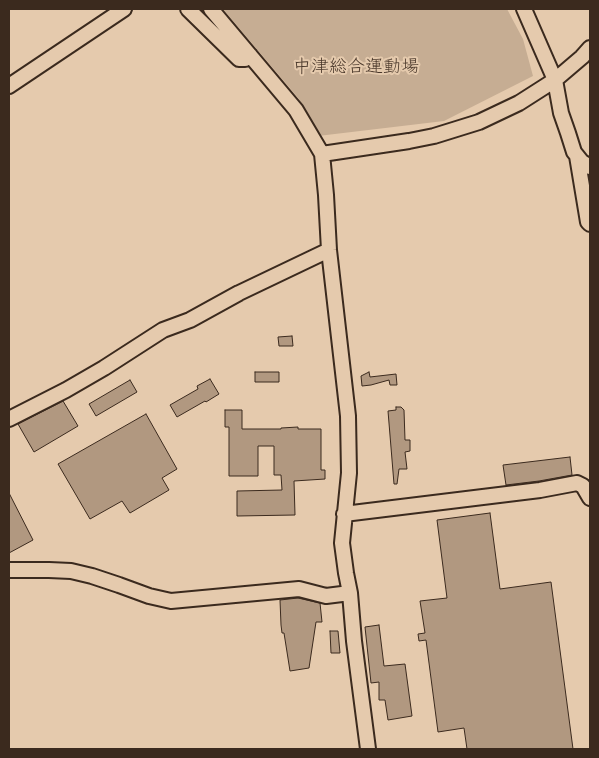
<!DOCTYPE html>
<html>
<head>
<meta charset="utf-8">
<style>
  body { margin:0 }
  #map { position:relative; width:599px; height:758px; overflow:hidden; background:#e5caad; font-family:Dekko,sans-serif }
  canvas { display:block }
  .frame { position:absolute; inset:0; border:10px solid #3b2a1e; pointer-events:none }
</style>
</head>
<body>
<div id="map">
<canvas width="599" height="758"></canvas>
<div class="frame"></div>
</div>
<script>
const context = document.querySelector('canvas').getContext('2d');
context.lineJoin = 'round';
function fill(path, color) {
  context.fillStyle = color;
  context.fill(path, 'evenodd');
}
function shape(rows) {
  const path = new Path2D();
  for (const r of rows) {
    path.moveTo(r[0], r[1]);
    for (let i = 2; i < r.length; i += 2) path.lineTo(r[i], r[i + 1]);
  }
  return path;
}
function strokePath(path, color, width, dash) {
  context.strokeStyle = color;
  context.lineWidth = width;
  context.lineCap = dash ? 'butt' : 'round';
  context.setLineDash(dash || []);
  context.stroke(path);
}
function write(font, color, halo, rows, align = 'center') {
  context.font = font + ' Dekko,"Klee One",sans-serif';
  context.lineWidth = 4;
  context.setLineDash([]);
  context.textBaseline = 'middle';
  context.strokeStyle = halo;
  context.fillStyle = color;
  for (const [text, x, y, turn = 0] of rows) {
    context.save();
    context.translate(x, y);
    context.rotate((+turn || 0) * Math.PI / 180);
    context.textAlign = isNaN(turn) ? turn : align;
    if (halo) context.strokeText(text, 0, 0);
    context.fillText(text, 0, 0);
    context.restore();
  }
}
const green = shape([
  [223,9,507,9,523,39,533,76,444,121,318,136,299,99]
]);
const building = shape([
  [292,336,293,346,279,346,278,337,292,336],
  [255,372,279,372,279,382,255,382,255,372],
  [369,372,370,377,396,374,397,385,390,385,389,380,371,385,362,386,361,376,369,372],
  [210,379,219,394,206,402,205,401,177,417,170,405,198,389,197,386,210,379],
  [130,380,137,392,96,416,89,404,130,380],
  [63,401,78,426,34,452,18,424,63,401],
  [396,407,401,407,404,410,405,440,410,440,410,451,405,452,407,469,399,469,397,484,394,484,388,411,396,410,396,407],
  [225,410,242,410,242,429,281,429,281,428,298,427,298,429,321,429,321,470,325,470,325,479,294,481,295,515,237,516,237,491,282,490,281,475,274,475,274,446,258,446,258,476,229,476,229,427,225,427,225,410],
  [146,414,177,469,162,478,169,490,130,513,122,501,90,519,58,464,146,414],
  [570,457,572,475,539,481,506,485,503,465,570,457],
  [9,493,33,540,9,553,9,493],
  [490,513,500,589,551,582,573,749,467,749,464,728,438,732,426,640,419,641,418,634,425,633,420,601,447,598,437,520,490,513],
  [298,598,320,603,322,622,316,622,309,668,290,671,284,633,282,633,281,625,280,600,298,598],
  [379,625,384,666,405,664,412,716,388,720,385,700,379,700,379,682,371,683,365,627,379,625],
  [330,631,338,631,340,653,331,653,330,631]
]);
const minor = shape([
  [188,9,239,59,245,59,250,55],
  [211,9,296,110,322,154,326,195,329,250,348,416,349,473,342,543,346,573,350,593,354,641,368,749],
  [524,9,555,80,561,113,568,133,574,152,582,162,590,167],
  [9,86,124,9],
  [322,154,409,141,434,136,479,122,519,103,555,80,582,57,590,48],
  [577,156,588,222,590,224],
  [9,419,66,390,104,368,163,330,190,320,239,293,329,250],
  [344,514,540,490,577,483,583,486,590,498],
  [9,570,49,570,71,571,92,576,119,585,149,596,171,601,299,589,326,596,350,593]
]);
const parkNames = [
  ["中津総合運動場",356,70]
];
fill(green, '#c6ad93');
fill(building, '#b19880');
strokePath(building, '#3b2a1e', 1);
strokePath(minor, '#3b2a1e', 18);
strokePath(minor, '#e5caad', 14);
write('18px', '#49372a', '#e5caad', parkNames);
</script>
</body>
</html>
